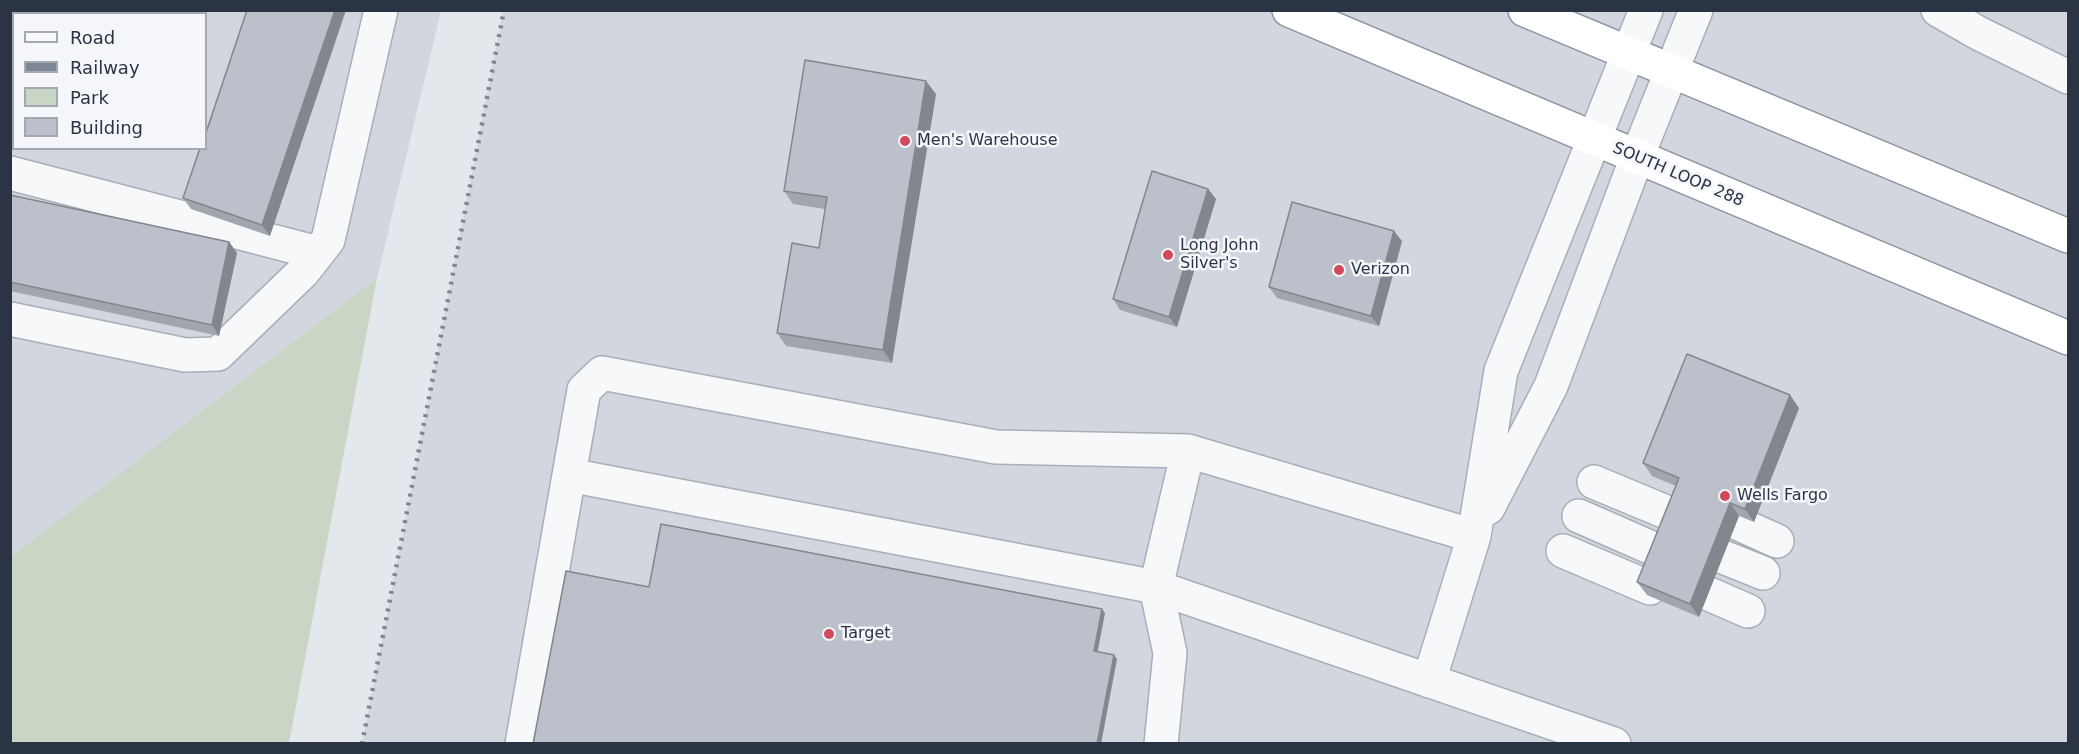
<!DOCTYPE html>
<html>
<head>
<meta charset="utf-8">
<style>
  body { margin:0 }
  #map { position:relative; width:2079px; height:754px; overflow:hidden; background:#e4e7ec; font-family:"DejaVu Sans",sans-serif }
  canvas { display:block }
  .frame { position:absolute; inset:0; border:12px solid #2b3445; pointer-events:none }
  .legend { position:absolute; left:12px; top:12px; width:195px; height:138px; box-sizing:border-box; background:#f4f6f9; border:2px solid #a4a8b1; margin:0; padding:8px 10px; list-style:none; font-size:18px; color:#2b3445 }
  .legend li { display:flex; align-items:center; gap:12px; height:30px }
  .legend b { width:30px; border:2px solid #a4a8b1 }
</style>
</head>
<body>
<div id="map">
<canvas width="2079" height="754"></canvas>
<div class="frame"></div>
<ul class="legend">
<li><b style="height:8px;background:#f7f8fa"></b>Road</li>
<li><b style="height:8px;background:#7d8696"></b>Railway</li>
<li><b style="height:16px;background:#c9d6c5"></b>Park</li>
<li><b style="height:16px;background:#bbc0ca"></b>Building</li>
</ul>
</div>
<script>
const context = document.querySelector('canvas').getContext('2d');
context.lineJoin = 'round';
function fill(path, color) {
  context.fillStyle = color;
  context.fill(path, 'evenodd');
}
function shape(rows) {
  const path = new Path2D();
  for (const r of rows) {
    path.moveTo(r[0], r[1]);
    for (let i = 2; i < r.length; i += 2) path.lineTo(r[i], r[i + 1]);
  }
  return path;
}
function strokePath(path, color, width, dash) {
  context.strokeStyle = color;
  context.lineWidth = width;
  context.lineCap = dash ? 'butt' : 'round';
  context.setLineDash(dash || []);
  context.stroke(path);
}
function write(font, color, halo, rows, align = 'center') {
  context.font = font + ' "DejaVu Sans",sans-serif';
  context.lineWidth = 5;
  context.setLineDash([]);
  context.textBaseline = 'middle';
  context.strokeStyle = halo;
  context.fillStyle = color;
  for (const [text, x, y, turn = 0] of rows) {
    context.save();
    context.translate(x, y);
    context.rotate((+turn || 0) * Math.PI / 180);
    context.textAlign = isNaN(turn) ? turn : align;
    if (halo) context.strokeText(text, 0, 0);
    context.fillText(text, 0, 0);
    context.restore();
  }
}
const built = shape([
  [11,11,441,11,377,278,11,556],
  [14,14,206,14,206,148,14,148],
  [503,11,2068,11,2068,743,362,744]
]);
const green = shape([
  [377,278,289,743,11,743,11,556]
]);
const minor = shape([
  [1938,10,1980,34,2068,77],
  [10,173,318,253],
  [10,319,185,355,218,354,303,272,328,240,381,10],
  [1594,482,1678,517],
  [1488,508,1551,386,1637,157,1696,10],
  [1579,516,1663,553],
  [1737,523,1777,541],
  [1474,536,1188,451,996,447,602,373,584,390,569,475,1156,587,1614,744],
  [1563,551,1650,588],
  [1723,557,1763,573],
  [1709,594,1748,611],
  [1429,681,1474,536,1501,371,1646,10],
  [522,744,569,475],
  [1161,744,1170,653,1156,587,1188,451]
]);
const highway = shape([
  [1289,10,2068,338],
  [1525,10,2068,236]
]);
const rail = shape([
  [362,744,504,10]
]);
const wall = shape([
  [247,10,270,236,191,209,183,198],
  [936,94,892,363,786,346,777,333,819,248,825,209,793,204,784,191],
  [1208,189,1216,199,1177,327,1120,310,1113,299],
  [10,195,229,242,237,253,219,336,10,291],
  [1402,241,1379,326,1277,298,1269,287],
  [1799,408,1754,522,1739,516,1699,617,1647,595,1637,582,1676,486,1652,476,1643,463]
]);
const shadedWall = shape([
  [335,10,346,10,270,236,262,225],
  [926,81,936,94,892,363,883,350],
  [1208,189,1216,199,1177,327,1169,317],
  [1394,231,1402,241,1379,326,1371,316],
  [229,242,237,253,219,336,212,325],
  [1790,395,1799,408,1754,522,1745,509],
  [1730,503,1739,516,1699,617,1690,604],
  [1102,609,1105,613,1097,655,1094,651],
  [1114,655,1117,659,1101,744,1097,744]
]);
const building = shape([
  [247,10,335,10,262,225,183,198,200,148,206,148,206,133,247,10],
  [805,60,926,81,883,350,777,333,792,243,819,248,827,197,784,191,805,60],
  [1152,171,1208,189,1169,317,1113,299,1152,171],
  [10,195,229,242,212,325,10,282,10,195],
  [1292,202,1394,231,1371,316,1269,287,1292,202],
  [1687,354,1790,395,1745,509,1730,503,1690,604,1637,582,1679,478,1643,463,1687,354],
  [661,524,1102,609,1094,651,1114,655,1097,744,533,744,566,571,649,587,661,524]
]);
const markers = [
  [905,141,6,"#d1495b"],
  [1168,255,6,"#d1495b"],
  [1339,270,6,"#d1495b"],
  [1725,496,6,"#d1495b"],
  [829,634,6,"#d1495b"]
];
const poiNames = [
  ["Men's Warehouse",917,141],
  ["Long John",1180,246],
  ["Silver's",1180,264],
  ["Verizon",1351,270],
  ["Wells Fargo",1737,496],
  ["Target",841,634]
];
const streetNames = [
  ["SOUTH LOOP 288",1678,175,23]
];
fill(built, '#d2d6de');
fill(green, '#c9d6c5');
strokePath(minor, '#a9aeb7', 36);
strokePath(highway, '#8b94a3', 36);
strokePath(minor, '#f7f8fa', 33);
strokePath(highway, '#fff', 33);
strokePath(rail, '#7d8696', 4.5, [3, 6]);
fill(wall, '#a1a5ae');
fill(shadedWall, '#83868d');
fill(building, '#bbc0ca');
strokePath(building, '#83868d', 1.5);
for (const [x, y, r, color] of markers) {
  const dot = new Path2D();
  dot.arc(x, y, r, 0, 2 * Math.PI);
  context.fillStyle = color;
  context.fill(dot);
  strokePath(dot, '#f4f6f9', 2);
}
write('16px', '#2b3445', '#f4f6f9', poiNames, 'left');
write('16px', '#2b3445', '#f4f6f9', streetNames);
</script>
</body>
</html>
